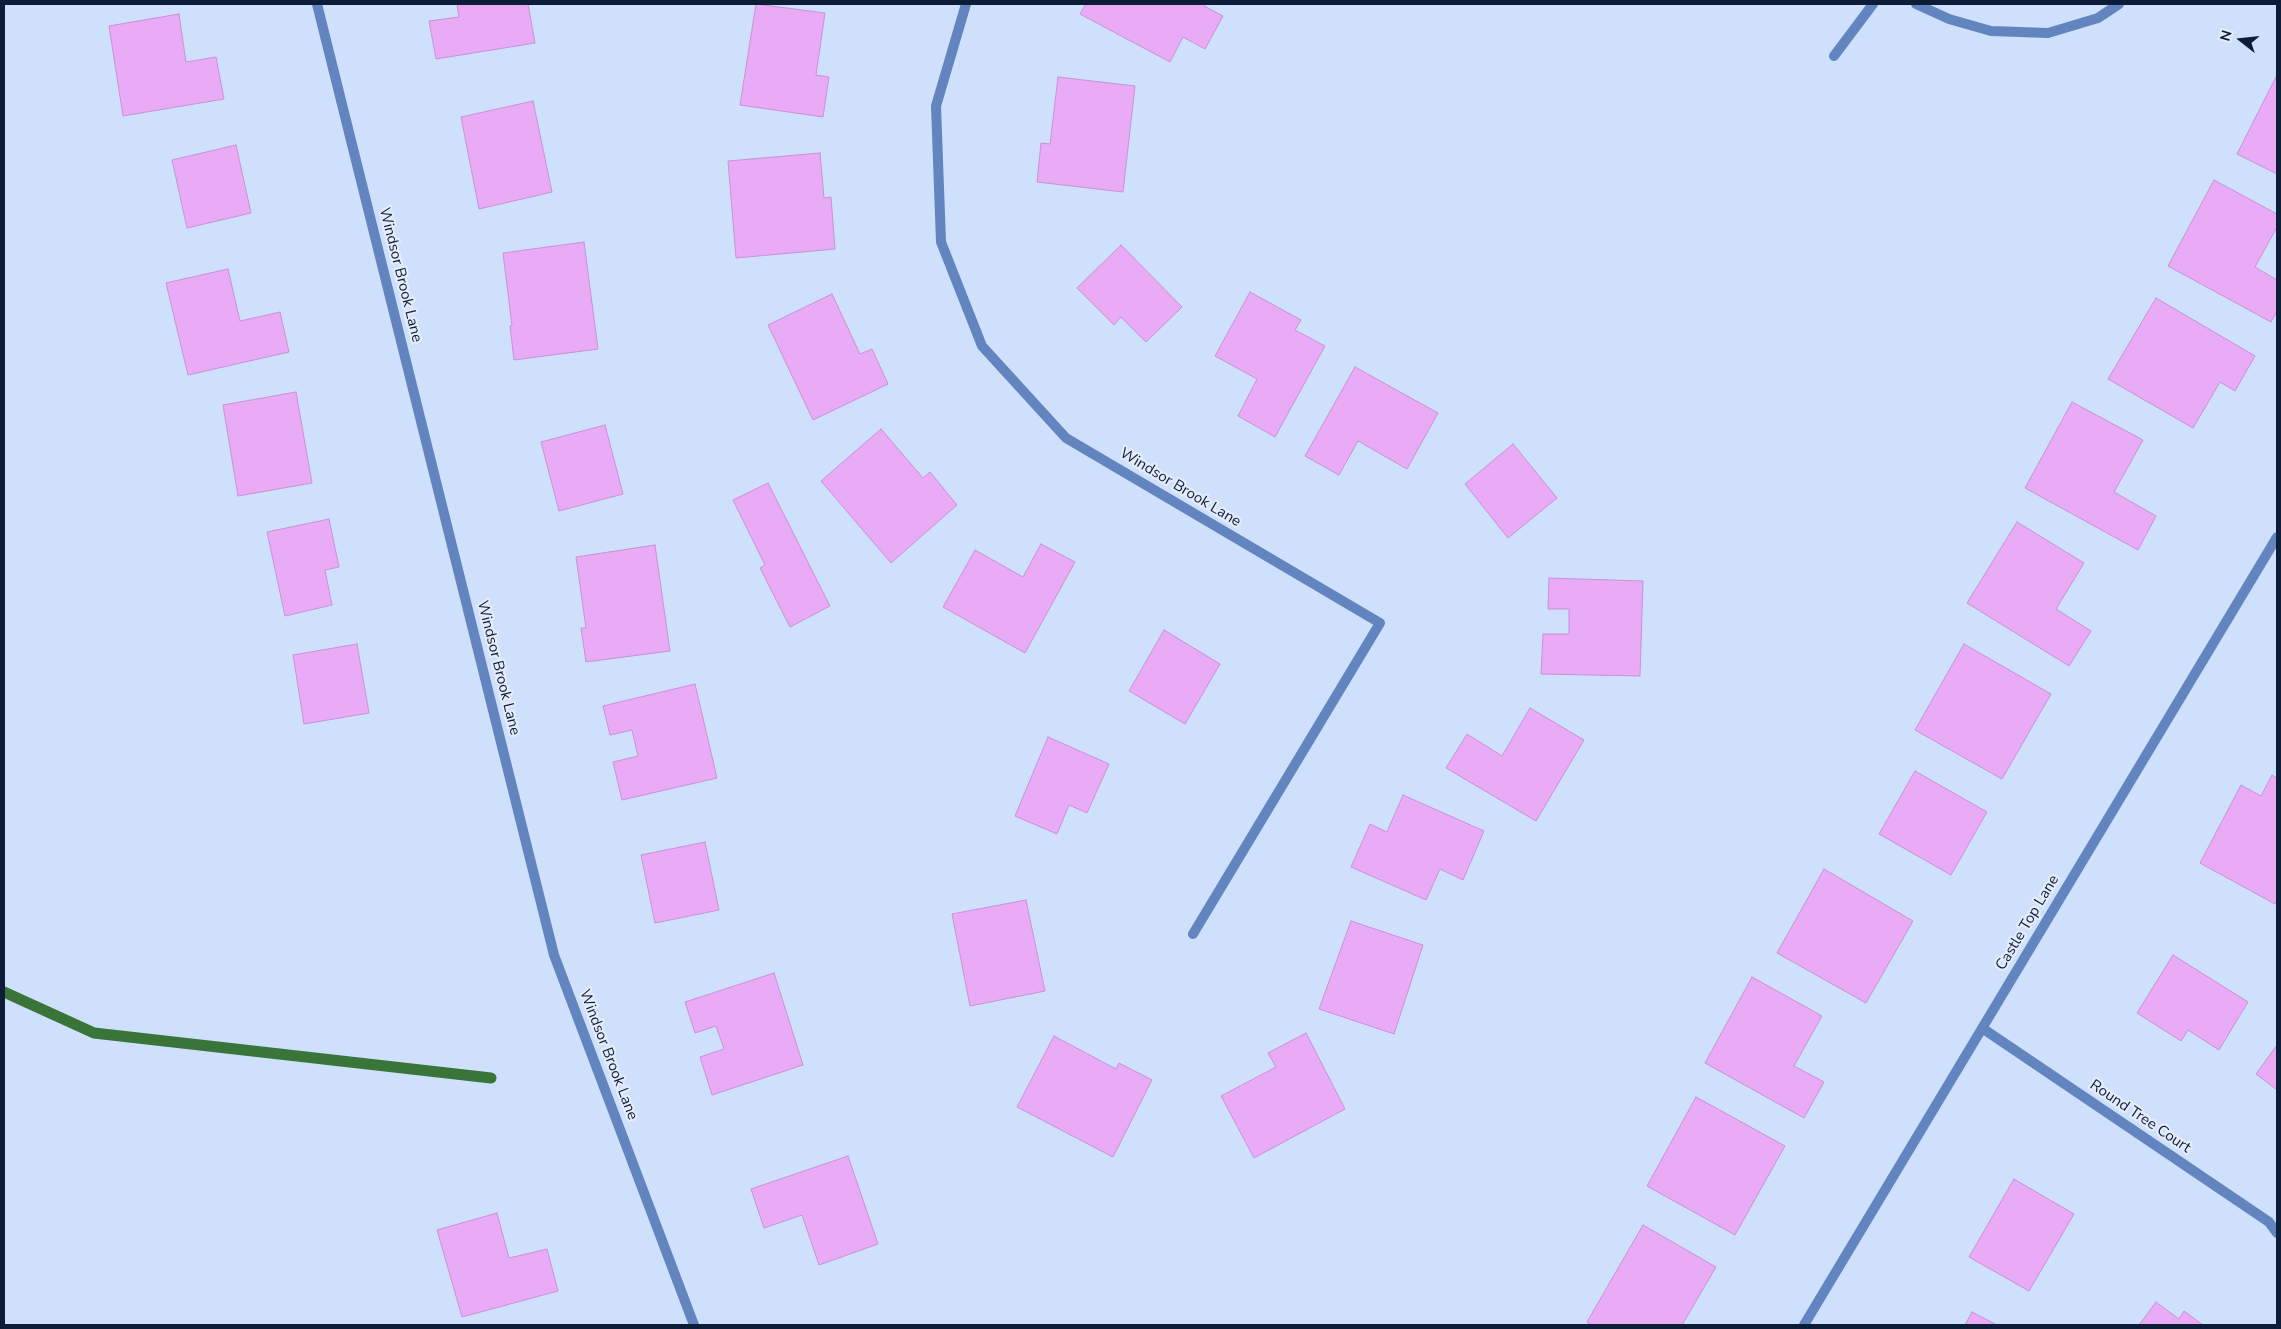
<!DOCTYPE html>
<html>
<head>
<meta charset="utf-8">
<style>
  body { margin:0 }
  #map { position:relative; width:2281px; height:1329px; overflow:hidden; background:#cee0fc; font-family:"Nunito Sans",sans-serif }
  canvas { display:block }
  .frame { position:absolute; inset:0; border:5px solid #0e1d37; pointer-events:none }
  .north { position:absolute; left:2216px; top:15px; width:50px; height:50px; -webkit-text-stroke:4px #e4ecfb; paint-order:stroke; rotate:286deg; font-size:14px; font-weight:700; line-height:20px; text-align:center; color:#0e1d37 }
  .north::after { content:''; display:block; margin:auto; width:18px; height:22px; background:#0e1d37; clip-path:polygon(50% 0,100% 100%,50% 72%,0 100%) }
</style>
</head>
<body>
<div id="map">
<canvas width="2281" height="1329"></canvas>
<div class="frame"></div>
<div class="north">N</div>
</div>
<script>
const context = document.querySelector('canvas').getContext('2d');
context.lineJoin = 'round';
function shape(rows) {
  const path = new Path2D();
  for (const r of rows) {
    path.moveTo(r[0], r[1]);
    for (let i = 2; i < r.length; i += 2) path.lineTo(r[i], r[i + 1]);
  }
  return path;
}
function strokePath(path, color, width, dash) {
  context.strokeStyle = color;
  context.lineWidth = width;
  context.lineCap = dash ? 'butt' : 'round';
  context.setLineDash(dash || []);
  context.stroke(path);
}
function fill(path, color) {
  context.fillStyle = color;
  context.fill(path, 'evenodd');
}
function write(font, color, halo, rows, align = 'center') {
  context.font = font + ' "Nunito Sans",sans-serif';
  context.lineWidth = 4.5;
  context.setLineDash([]);
  context.textBaseline = 'middle';
  context.strokeStyle = halo;
  context.fillStyle = color;
  for (const [text, x, y, turn = 0] of rows) {
    context.save();
    context.translate(x, y);
    context.rotate((+turn || 0) * Math.PI / 180);
    context.textAlign = isNaN(turn) ? turn : align;
    if (halo) context.strokeText(text, 0, 0);
    context.fillText(text, 0, 0);
    context.restore();
  }
}
const stream = shape([
  [4,992,94,1033,491,1078]
]);
const building = shape([
  [457,4,528,4,535,43,436,59,429,21,459,17,457,4],
  [756,4,825,13,816,75,829,77,823,117,740,105,756,4],
  [1086,4,1205,4,1204,6,1223,16,1205,49,1183,37,1170,62,1080,14,1086,4],
  [179,14,186,62,216,57,224,99,123,116,109,26,179,14],
  [2277,75,2277,174,2237,154,2277,75],
  [1058,77,1135,86,1123,192,1037,182,1041,143,1050,144,1058,77],
  [533,101,552,192,479,209,461,117,533,101],
  [236,145,251,213,187,228,172,160,236,145],
  [820,153,824,198,831,197,835,249,736,258,728,161,820,153],
  [2214,180,2277,214,2277,227,2255,267,2277,280,2277,311,2271,322,2168,266,2214,180],
  [584,242,598,349,514,360,510,326,512,326,503,253,584,242],
  [1121,245,1182,307,1146,342,1121,317,1114,325,1077,288,1121,245],
  [228,269,240,321,280,312,289,352,188,375,166,283,228,269],
  [1250,292,1301,320,1295,330,1325,346,1275,437,1238,416,1257,379,1215,356,1250,292],
  [832,294,860,354,872,349,888,384,813,420,768,325,832,294],
  [2156,298,2255,356,2235,391,2220,382,2193,428,2108,379,2156,298],
  [1355,367,1438,413,1407,469,1358,441,1339,475,1305,456,1355,367],
  [296,392,312,483,238,496,223,405,296,392],
  [2072,402,2143,440,2114,492,2156,516,2138,550,2025,488,2072,402],
  [605,425,623,494,559,511,541,442,605,425],
  [881,429,923,478,930,472,957,505,891,563,821,481,881,429],
  [1513,444,1557,498,1508,538,1465,484,1513,444],
  [768,483,830,606,790,627,760,568,765,565,733,500,768,483],
  [329,519,339,567,325,570,332,605,285,616,267,532,329,519],
  [2017,522,2084,563,2056,609,2091,631,2069,666,1967,603,2017,522],
  [1041,544,1075,562,1025,653,943,607,975,550,1023,577,1041,544],
  [655,545,670,651,586,662,581,628,586,628,576,557,655,545],
  [1549,578,1643,581,1640,676,1541,674,1543,634,1569,634,1569,609,1548,609,1549,578],
  [1164,630,1220,664,1185,724,1129,691,1164,630],
  [357,644,369,713,304,724,293,655,357,644],
  [1964,644,2051,694,2002,779,1915,730,1964,644],
  [695,684,717,778,622,800,613,762,638,756,632,730,610,735,603,706,695,684],
  [1530,708,1584,740,1536,821,1446,768,1467,734,1502,756,1530,708],
  [1048,737,1109,764,1087,813,1069,805,1057,834,1015,816,1048,737],
  [1915,771,1987,812,1951,875,1879,834,1915,771],
  [2272,775,2277,778,2277,899,2275,904,2200,863,2241,785,2261,796,2272,775],
  [1403,795,1484,831,1463,880,1440,869,1426,900,1351,867,1370,824,1387,832,1403,795],
  [705,842,719,910,655,923,641,855,705,842],
  [1824,869,1913,921,1866,1003,1777,953,1824,869],
  [1026,900,1045,991,970,1006,952,914,1026,900],
  [1351,921,1423,945,1394,1034,1319,1009,1351,921],
  [2173,955,2248,1002,2219,1050,2188,1030,2181,1041,2137,1013,2173,955],
  [774,973,803,1065,712,1095,700,1057,724,1049,716,1026,695,1033,685,1002,774,973],
  [1752,977,1822,1016,1794,1066,1824,1082,1804,1118,1705,1063,1752,977],
  [1306,1033,1345,1109,1254,1158,1221,1096,1276,1067,1268,1053,1306,1033],
  [1054,1036,1116,1069,1119,1063,1152,1080,1113,1157,1017,1107,1054,1036],
  [2277,1045,2277,1090,2256,1074,2277,1045],
  [1696,1097,1785,1146,1735,1235,1647,1186,1696,1097],
  [848,1156,878,1244,819,1265,802,1215,764,1228,751,1189,848,1156],
  [2014,1179,2074,1214,2029,1291,1969,1257,2014,1179],
  [497,1213,509,1258,547,1249,558,1291,462,1317,437,1230,497,1213],
  [1643,1225,1716,1267,1682,1325,1592,1325,1587,1322,1643,1225],
  [2156,1302,2179,1319,2184,1311,2203,1325,2139,1325,2156,1302],
  [1972,1312,1997,1325,1965,1325,1972,1312]
]);
const service = shape([
  [1916,4,1949,19,1991,31,2048,33,2098,18,2119,4],
  [1834,56,1873,4]
]);
const minor = shape([
  [317,4,554,955,694,1325],
  [966,4,936,106,941,242,982,346,1066,438,1380,623,1193,934],
  [1982,1028,2269,1222,2277,1233],
  [1804,1325,2277,537]
]);
const streetNames = [
  ["Windsor Brook Lane",400,275,76],
  ["Windsor Brook Lane",1180,488,31],
  ["Windsor Brook Lane",498,668,76],
  ["Castle Top Lane",2028,923,-59],
  ["Windsor Brook Lane",608,1055,69],
  ["Round Tree Court",2140,1117,34]
];
strokePath(stream, '#397439', 11);
fill(building, '#e9aaf6');
strokePath(building, '#c892d3', 1);
strokePath(service, '#6385bf', 10);
strokePath(minor, '#6385bf', 10);
write('15px', '#0e1d37', '#e4ecfb', streetNames);
</script>
</body>
</html>
